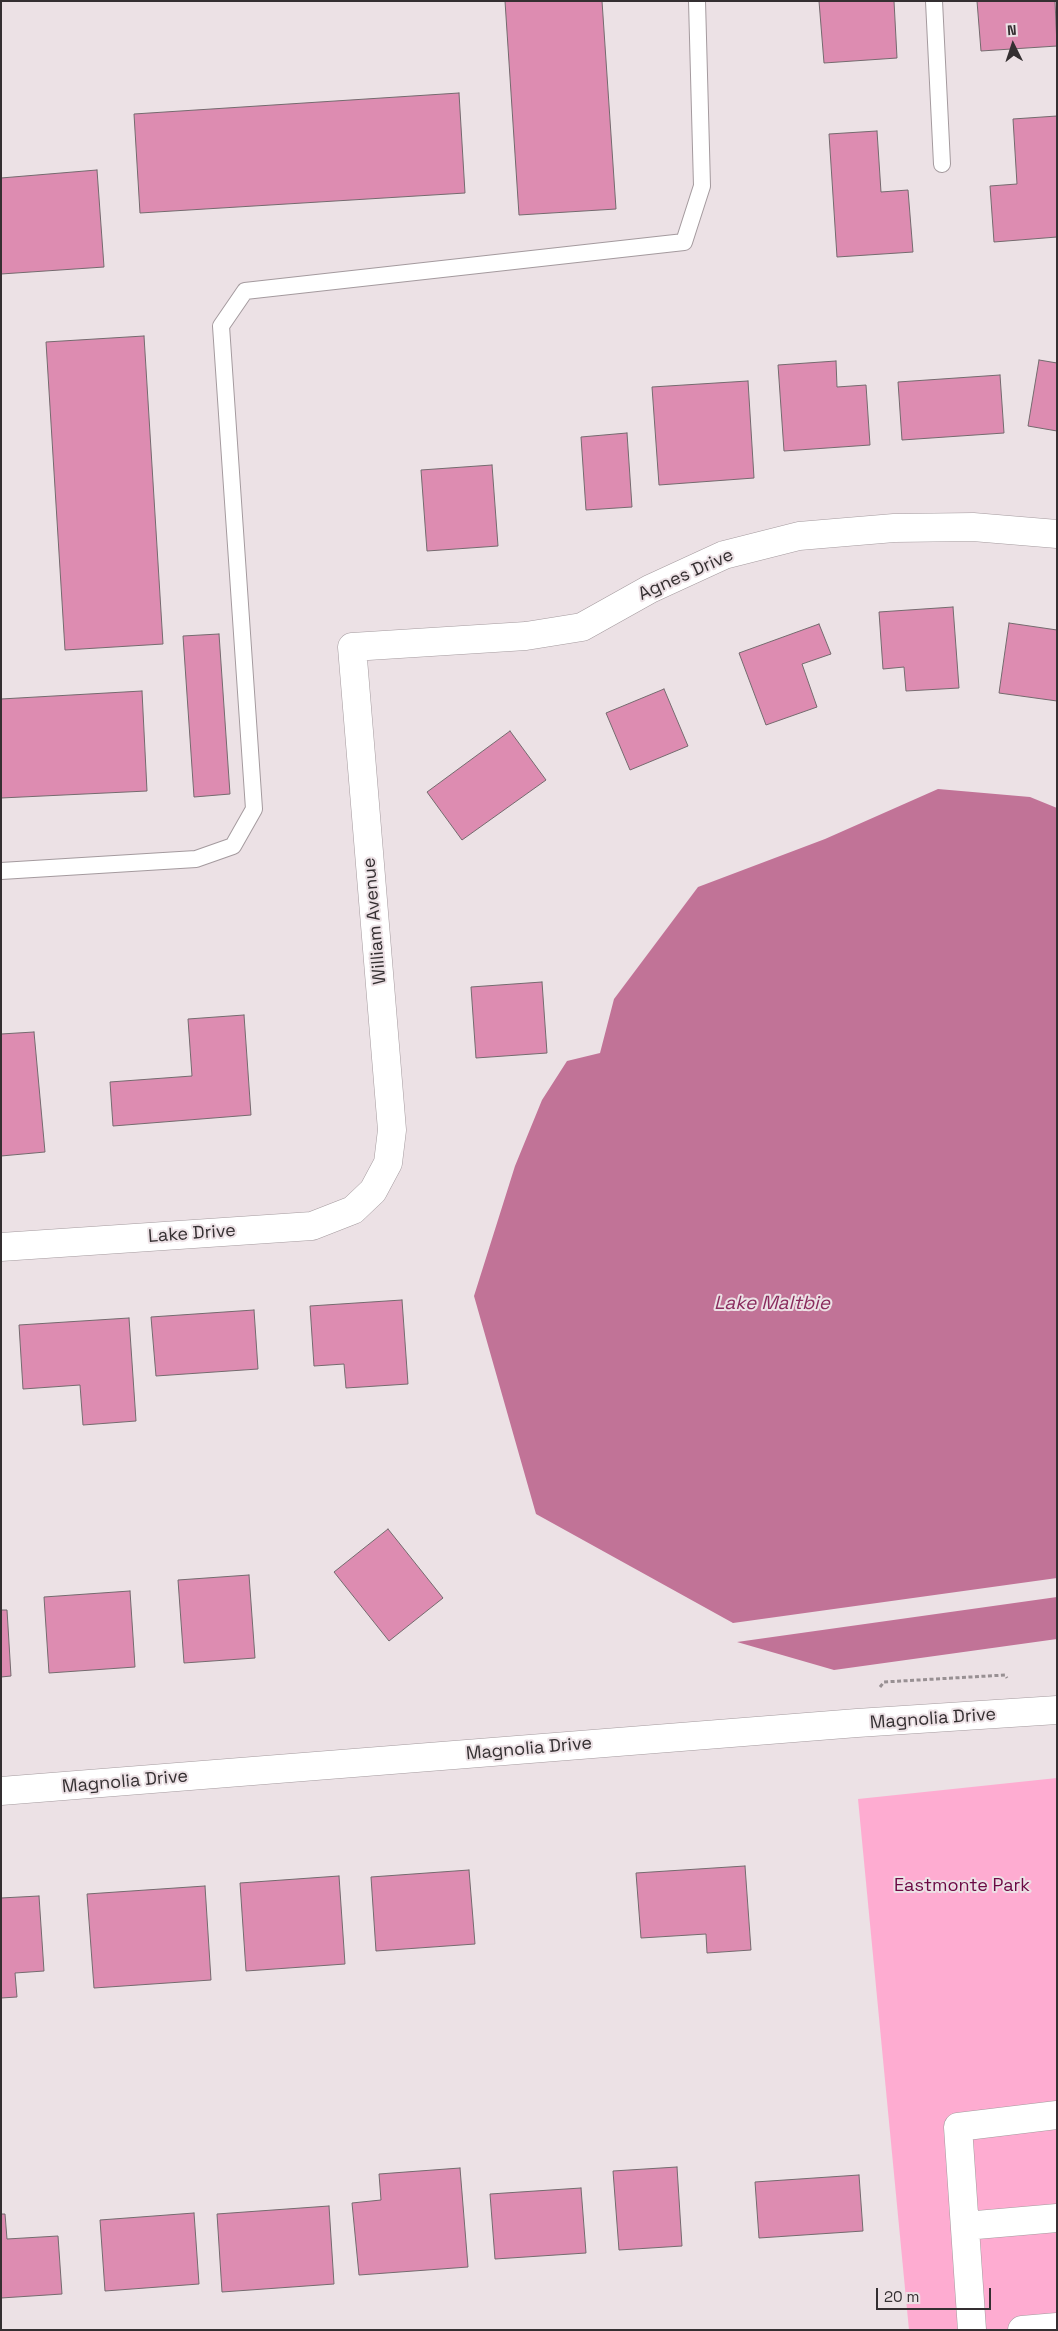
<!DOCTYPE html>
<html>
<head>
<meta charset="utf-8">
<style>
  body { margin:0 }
  #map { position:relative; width:1058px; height:2331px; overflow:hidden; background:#ece1e5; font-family:"Space Grotesk",sans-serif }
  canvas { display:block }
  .frame { position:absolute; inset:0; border:2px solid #342f31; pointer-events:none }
  .north { position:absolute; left:988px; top:20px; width:50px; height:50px; -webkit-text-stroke:4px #ece1e5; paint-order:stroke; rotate:356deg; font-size:14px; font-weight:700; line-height:20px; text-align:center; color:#342f31 }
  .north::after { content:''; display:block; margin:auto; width:18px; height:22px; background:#342f31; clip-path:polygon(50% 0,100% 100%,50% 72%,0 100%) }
  .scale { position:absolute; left:876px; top:2288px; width:115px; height:22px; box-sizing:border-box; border:2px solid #342f31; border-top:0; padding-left:6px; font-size:15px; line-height:18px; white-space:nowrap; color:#342f31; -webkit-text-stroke:4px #ece1e5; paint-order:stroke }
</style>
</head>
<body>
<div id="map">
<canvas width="1058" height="2331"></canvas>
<div class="frame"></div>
<div class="north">N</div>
<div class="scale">20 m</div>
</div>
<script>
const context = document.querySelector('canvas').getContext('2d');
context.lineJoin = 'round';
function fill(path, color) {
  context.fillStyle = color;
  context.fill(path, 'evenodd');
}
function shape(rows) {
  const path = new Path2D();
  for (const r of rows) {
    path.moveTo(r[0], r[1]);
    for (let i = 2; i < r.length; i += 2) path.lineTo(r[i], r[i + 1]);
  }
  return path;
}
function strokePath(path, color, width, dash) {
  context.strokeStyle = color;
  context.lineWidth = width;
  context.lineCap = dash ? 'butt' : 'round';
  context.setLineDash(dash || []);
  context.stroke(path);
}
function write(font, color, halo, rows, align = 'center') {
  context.font = font + ' "Space Grotesk",sans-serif';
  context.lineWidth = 4;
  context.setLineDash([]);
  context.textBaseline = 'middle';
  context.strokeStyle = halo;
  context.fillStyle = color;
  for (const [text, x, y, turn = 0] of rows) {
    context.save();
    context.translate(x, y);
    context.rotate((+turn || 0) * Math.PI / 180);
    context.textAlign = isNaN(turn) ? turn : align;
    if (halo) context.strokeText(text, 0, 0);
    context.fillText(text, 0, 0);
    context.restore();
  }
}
const green = shape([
  [1057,1778,1057,2330,909,2330,858,1799]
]);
const water = shape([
  [938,789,1030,797,1057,808,1057,1578,733,1623,536,1514,474,1296,515,1166,542,1100,567,1061,600,1053,614,999,698,887,825,839],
  [1057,1597,1057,1639,834,1670,737,1642]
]);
const building = shape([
  [505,1,602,1,616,209,519,215,505,1],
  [819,1,894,1,897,58,824,63,819,1],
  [977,1,1055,1,1057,46,981,51,977,1],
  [459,93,465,193,140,213,134,114,459,93],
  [1057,116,1057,237,994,242,990,186,1017,184,1013,119,1057,116],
  [877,131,881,192,908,190,913,252,837,257,829,134,877,131],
  [97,170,104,267,1,274,1,178,97,170],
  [144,336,163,644,65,650,46,342,144,336],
  [1039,360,1057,363,1057,431,1028,426,1039,360],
  [836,361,837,387,866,385,870,445,784,451,778,365,836,361],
  [1000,375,1004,433,902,440,898,382,1000,375],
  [748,381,754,478,659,485,652,387,748,381],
  [627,433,632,507,586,510,581,437,627,433],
  [492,465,498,546,427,551,421,470,492,465],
  [953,607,959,688,906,691,904,667,883,669,879,612,953,607],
  [1009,623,1057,630,1057,701,999,693,1009,623],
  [819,624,831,654,802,664,817,707,766,725,739,653,819,624],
  [219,634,230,794,194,797,183,636,219,634],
  [664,689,688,746,630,770,606,713,664,689],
  [142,691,147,791,1,798,1,699,142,691],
  [510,731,546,780,462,840,427,792,510,731],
  [542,982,547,1053,476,1058,471,987,542,982],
  [244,1015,251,1115,113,1126,110,1082,192,1076,188,1019,244,1015],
  [34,1032,45,1152,1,1156,1,1034,34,1032],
  [402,1300,408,1384,346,1388,344,1364,314,1366,310,1306,402,1300],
  [254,1310,258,1369,156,1376,151,1317,254,1310],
  [129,1318,136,1421,83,1425,80,1385,23,1389,19,1325,129,1318],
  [388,1529,443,1598,389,1641,334,1572,388,1529],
  [249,1575,255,1658,184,1663,178,1580,249,1575],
  [130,1591,135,1667,49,1673,44,1597,130,1591],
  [1,1610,7,1610,11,1676,1,1677,1,1610],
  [745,1866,751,1950,707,1953,706,1934,641,1938,636,1873,745,1866],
  [469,1870,475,1944,376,1951,371,1877,469,1870],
  [339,1876,345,1964,246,1971,240,1883,339,1876],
  [205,1886,211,1980,94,1988,87,1894,205,1886],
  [39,1896,44,1971,15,1973,17,1997,1,1998,1,1898,39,1896],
  [677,2167,682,2246,619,2250,613,2171,677,2167],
  [460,2168,468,2267,359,2275,352,2203,381,2200,379,2174,460,2168],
  [859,2175,863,2231,759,2238,755,2182,859,2175],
  [581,2188,586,2253,495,2259,490,2194,581,2188],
  [329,2206,334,2284,222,2292,217,2214,329,2206],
  [194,2213,199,2284,105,2291,100,2220,194,2213],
  [1,2214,5,2214,7,2239,58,2236,62,2294,1,2298,1,2214]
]);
const path = shape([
  [880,1687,884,1682,1005,1675,1007,1678]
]);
const service = shape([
  [934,1,942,164],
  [1,871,196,859,233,846,254,809,221,326,245,291,684,242,702,186,697,1]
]);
const minor = shape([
  [1,1247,312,1226,353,1210,373,1191,388,1163,392,1130,352,647,526,636,582,627,650,589,724,555,799,536,894,528,973,527,1057,534],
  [1,1791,857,1723,1057,1710],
  [965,2226,1057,2218],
  [972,2330,958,2127,1057,2115],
  [1022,2330,1057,2327]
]);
const streetNames = [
  ["Agnes Drive",686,575,-24],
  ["William Avenue",375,921,-95],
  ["Lake Drive",192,1234,-4],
  ["Magnolia Drive",933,1719,-4],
  ["Magnolia Drive",529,1749,-5],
  ["Magnolia Drive",125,1782,-5]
];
const parkNames = [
  ["Eastmonte Park",962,1886]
];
const waterNames = [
  ["Lake Maltbie",772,1304]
];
fill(green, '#feacd1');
fill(water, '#c17397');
fill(building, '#dd8cb1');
strokePath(building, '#746a6e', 1);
strokePath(service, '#a49a9e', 18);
strokePath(minor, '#a49a9e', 29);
strokePath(path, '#989093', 3, [4, 2.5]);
strokePath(service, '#fff', 16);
strokePath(minor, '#fff', 28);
write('18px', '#342f31', '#ece1e5', streetNames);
write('18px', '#6b0944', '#ece1e5', parkNames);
write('italic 19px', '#8a2c5e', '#ece1e5', waterNames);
</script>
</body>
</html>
